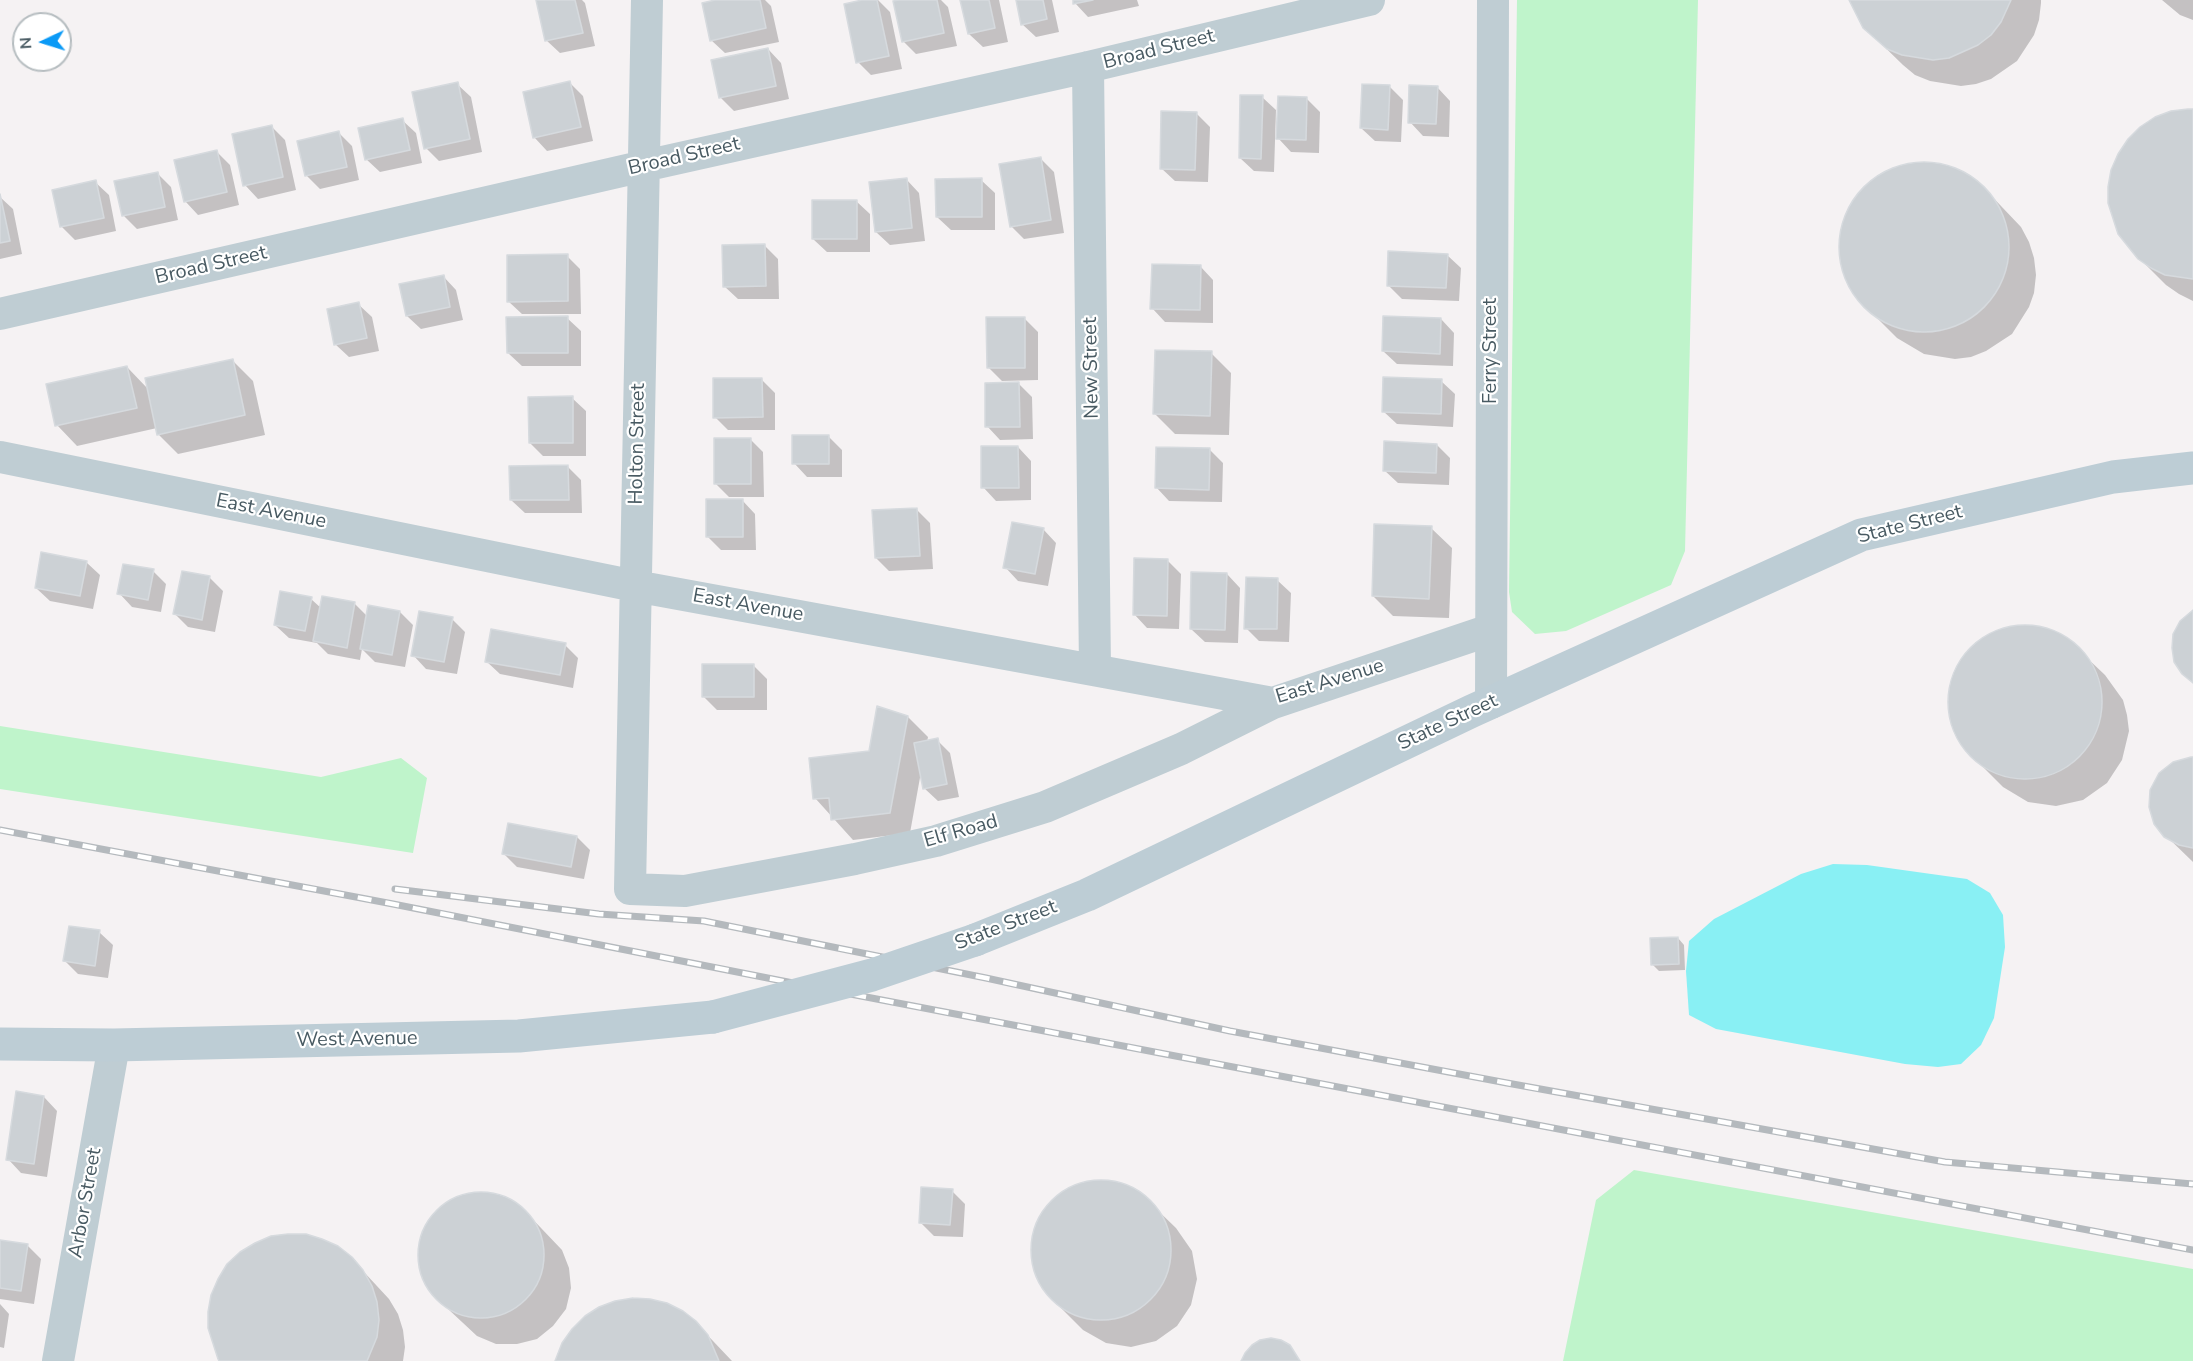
<!DOCTYPE html>
<html>
<head>
<meta charset="utf-8">
<style>
  body { margin:0 }
  #map { position:relative; width:2193px; height:1361px; overflow:hidden; background:#f5f2f3; font-family:"Nunito Sans",sans-serif }
  canvas { display:block }
  .north { position:absolute; left:12px; top:12px; width:60px; height:60px; box-sizing:border-box; background:#fff; border:2px solid #b6bdc0; border-radius:50%; rotate:266deg; font-size:16px; font-weight:700; line-height:24px; text-align:center; color:#485a62 }
  .north::after { content:''; display:block; margin:auto; width:21px; height:27px; background:#0b9af6; clip-path:polygon(50% 0,100% 100%,50% 72%,0 100%) }
</style>
</head>
<body>
<div id="map">
<canvas width="2193" height="1361"></canvas>
<div class="north">N</div>
</div>
<script>
const context = document.querySelector('canvas').getContext('2d');
context.lineJoin = 'round';
function fill(path, color) {
  context.fillStyle = color;
  context.fill(path, 'evenodd');
}
function shape(rows) {
  const path = new Path2D();
  for (const r of rows) {
    if (r.length === 3) {
      path.moveTo(r[0] + r[2], r[1]);
      path.arc(r[0], r[1], r[2], 0, 2 * Math.PI);
      continue;
    }
    path.moveTo(r[0], r[1]);
    for (let i = 2; i < r.length; i += 2) path.lineTo(r[i], r[i + 1]);
  }
  return path;
}
function strokePath(path, color, width, dash) {
  context.strokeStyle = color;
  context.lineWidth = width;
  context.lineCap = dash ? 'butt' : 'round';
  context.setLineDash(dash || []);
  context.stroke(path);
}
function write(font, color, halo, rows, align = 'center') {
  context.font = font + ' "Nunito Sans",sans-serif';
  context.lineWidth = 4.5;
  context.setLineDash([]);
  context.textBaseline = 'middle';
  context.strokeStyle = halo;
  context.fillStyle = color;
  for (const [text, x, y, turn = 0] of rows) {
    context.save();
    context.translate(x, y);
    context.rotate((+turn || 0) * Math.PI / 180);
    context.textAlign = isNaN(turn) ? turn : align;
    if (halo) context.strokeText(text, 0, 0);
    context.fillText(text, 0, 0);
    context.restore();
  }
}
const green = shape([
  [1517,0,1698,0,1685,551,1671,585,1566,631,1535,634,1512,612,1509,592],
  [0,726,321,777,401,758,427,778,413,853,0,789],
  [1634,1170,2193,1269,2193,1361,1563,1361,1596,1200]
]);
const water = shape([
  [1833,864,1867,865,1967,879,1990,893,2003,915,2005,947,1994,1018,1981,1045,1961,1064,1938,1067,1905,1064,1716,1029,1689,1015,1686,971,1689,941,1714,919,1801,874]
]);
const shadow = shape([
  [538,0,582,0,585,3,595,46,560,53,546,40],
  [722,0,765,0,771,6,779,42,725,53,711,40],
  [869,0,878,0,890,12,902,69,871,75,858,62],
  [906,0,941,0,948,7,957,46,916,54,903,41],
  [962,0,999,0,1008,42,983,47,969,34],
  [1017,0,1052,0,1059,32,1036,37,1022,24],
  [1074,0,1137,0,1139,6,1088,17,1075,3],
  [1851,0,2041,0,2041,3,2039,20,2034,35,2017,61,1991,79,1976,84,1961,86,1930,81,1915,75,1903,65,1864,27,1856,13],
  [2162,0,2193,0,2193,20,2180,15],
  [768,49,781,63,789,99,734,111,721,98],
  [570,83,583,96,593,141,547,151,534,137],
  [457,84,471,97,482,152,439,161,426,148],
  [1389,86,1403,100,1401,142,1375,141,1361,128],
  [1437,87,1450,101,1449,137,1423,136,1410,122],
  [1262,97,1276,110,1274,172,1254,171,1240,158],
  [1307,99,1320,112,1319,153,1291,152,1278,138],
  [2193,110,2193,301,2179,294,2166,285,2139,258],
  [1196,113,1210,127,1208,182,1175,181,1161,168],
  [402,120,416,133,422,163,380,172,366,159],
  [271,126,285,140,296,190,258,199,245,185],
  [339,133,352,146,359,180,320,189,306,175],
  [217,152,230,165,239,205,198,215,185,201],
  [1041,159,1054,172,1064,233,1024,239,1011,226],
  [1920,163,1937,164,1953,168,1969,176,1982,186,2021,227,2029,242,2034,258,2036,275,2034,293,2029,307,2012,334,1986,351,1971,357,1955,359,1924,354,1897,338,1870,311,1850,286,1844,272,1841,256,1844,223,1850,208,1860,193,1872,181,1887,172,1903,166],
  [157,173,171,187,178,220,137,229,124,216],
  [906,179,919,193,925,241,890,245,876,232],
  [981,180,995,193,995,230,951,230,937,217],
  [95,182,109,195,116,231,75,240,61,226],
  [0,197,13,209,22,254,0,259],
  [856,201,870,214,870,252,827,252,813,239],
  [765,246,778,259,779,299,738,299,724,286],
  [1447,255,1461,268,1459,301,1402,299,1388,285],
  [567,256,580,269,581,314,522,314,508,301],
  [1200,266,1213,280,1213,323,1165,322,1152,308],
  [443,276,456,290,463,320,421,329,407,316],
  [358,304,372,317,379,351,349,357,335,344],
  [567,318,581,331,581,366,522,366,508,353],
  [1024,318,1038,332,1038,380,1002,381,988,367],
  [1441,319,1454,333,1453,366,1397,364,1383,351],
  [1211,353,1231,373,1229,435,1175,434,1155,414],
  [233,361,253,381,265,435,178,454,158,434,157,428,77,446,57,425,127,367,148,389],
  [761,379,775,393,775,430,728,430,715,417],
  [1441,381,1455,394,1453,427,1397,424,1383,411],
  [1019,384,1032,397,1033,439,1000,440,987,426],
  [572,398,586,411,586,456,543,456,530,443],
  [829,437,842,450,842,477,807,477,794,463],
  [750,439,763,452,764,497,729,497,716,484],
  [1437,445,1450,458,1449,485,1398,483,1384,470],
  [1018,447,1031,461,1031,500,996,501,983,487],
  [1210,450,1223,463,1222,502,1169,501,1156,487],
  [568,467,581,480,582,513,525,513,511,500],
  [742,500,755,514,756,550,721,550,707,536],
  [917,510,930,523,933,569,889,571,876,558],
  [1431,528,1452,548,1449,618,1393,616,1373,596],
  [1043,529,1056,543,1048,586,1018,581,1005,567],
  [1168,561,1181,574,1179,629,1147,628,1134,614],
  [86,562,100,575,93,609,50,601,36,588],
  [153,571,166,584,161,612,132,607,119,593],
  [1227,574,1240,588,1238,643,1205,642,1191,629],
  [210,578,223,591,215,632,188,627,175,614],
  [1277,580,1291,593,1289,642,1259,641,1246,628],
  [311,599,321,608,354,603,367,616,400,612,413,625,405,667,375,662,362,649,360,660,328,654,317,643,289,638,275,625],
  [452,619,465,632,457,674,426,669,413,655],
  [2021,626,2036,627,2066,638,2105,675,2123,700,2127,715,2129,731,2122,760,2107,783,2083,800,2056,806,2028,802,2003,787,1976,760,1958,738,1950,711,1952,681,1967,654,1991,634,2006,629],
  [565,645,578,658,573,688,500,674,486,661],
  [753,665,767,679,767,710,717,710,704,697],
  [908,717,928,737,927,742,937,740,950,753,959,797,938,801,924,788,921,772,910,833,853,840,815,798,870,753],
  [2193,759,2193,862,2160,830],
  [577,837,590,850,584,879,517,867,504,854],
  [99,932,113,945,108,978,78,974,65,961],
  [1678,938,1684,945,1685,970,1659,971,1652,964],
  [44,1097,57,1111,47,1177,21,1173,8,1159],
  [1097,1181,1125,1186,1148,1201,1176,1228,1192,1251,1197,1279,1191,1305,1177,1326,1156,1341,1131,1347,1106,1343,1083,1330,1056,1303,1040,1282,1032,1258,1035,1231,1048,1206,1070,1189],
  [952,1191,965,1204,963,1237,934,1236,920,1222],
  [484,1192,503,1197,521,1207,562,1250,569,1268,571,1288,566,1309,553,1326,537,1339,517,1344,496,1344,477,1336,433,1295,423,1277,419,1256,422,1236,431,1218,445,1204,464,1195],
  [0,1241,27,1245,41,1259,34,1304,0,1299],
  [351,1258,389,1299,398,1314,403,1330,405,1347,403,1361,222,1361],
  [0,1304,9,1314,4,1348,0,1347],
  [695,1322,732,1361,557,1361]
]);
const building = shape([
  [536,0,575,0,583,33,545,41,536,0],
  [715,0,760,0,766,28,710,41,702,3,715,0],
  [862,0,877,0,889,56,856,63,844,4,862,0],
  [899,0,937,0,944,33,902,42,893,1,899,0],
  [960,0,989,0,995,28,968,34,960,0],
  [1016,0,1043,0,1047,19,1021,25,1016,0],
  [1073,0,1093,0,1073,4,1073,0],
  [1849,0,2011,0,2001,22,1991,35,1978,45,1949,58,1933,60,1902,55,1887,49,1863,28,1849,0],
  [768,48,776,86,719,98,711,60,768,48],
  [570,81,581,127,533,138,523,92,570,81],
  [458,82,470,139,424,149,412,92,458,82],
  [1362,84,1390,85,1388,130,1360,128,1362,84],
  [1409,85,1438,86,1436,124,1408,123,1409,85],
  [1240,95,1263,95,1261,159,1239,158,1240,95],
  [1278,96,1307,97,1306,140,1276,139,1278,96],
  [2188,109,2193,109,2193,279,2165,275,2151,268,2138,259,2118,234,2108,203,2108,187,2111,170,2118,154,2128,139,2140,127,2155,117,2171,111,2188,109],
  [1161,111,1197,112,1195,170,1160,169,1161,111],
  [403,118,410,150,365,160,358,128,403,118],
  [272,125,283,177,243,186,232,134,272,125],
  [339,131,347,167,305,176,297,141,339,131],
  [217,150,227,192,184,202,174,160,217,150],
  [1041,157,1051,220,1010,227,999,164,1041,157],
  [1924,247,85],
  [158,172,165,207,122,216,114,181,158,172],
  [907,178,912,228,875,232,869,182,907,178],
  [982,178,982,217,936,217,935,179,982,178],
  [96,180,104,218,60,227,52,190,96,180],
  [0,194,10,241,0,243,0,194],
  [812,200,857,200,857,239,812,239,812,200],
  [765,244,766,286,723,287,722,245,765,244],
  [1388,251,1448,254,1446,288,1387,286,1388,251],
  [568,254,568,301,507,302,507,255,568,254],
  [1152,264,1201,265,1200,310,1150,309,1152,264],
  [444,275,450,307,406,316,399,284,444,275],
  [359,302,367,338,334,345,327,309,359,302],
  [568,316,568,353,507,353,506,317,568,316],
  [1383,316,1441,318,1440,354,1382,351,1383,316],
  [986,317,1025,317,1025,368,987,368,986,317],
  [1155,350,1212,351,1210,416,1153,414,1155,350],
  [233,359,245,415,157,435,145,378,233,359],
  [127,366,137,408,55,426,46,384,127,366],
  [1383,377,1442,379,1441,414,1382,412,1383,377],
  [713,378,762,378,763,417,713,418,713,378],
  [1019,382,1020,427,985,427,985,383,1019,382],
  [573,396,573,443,529,443,528,397,573,396],
  [792,435,829,435,829,464,792,464,792,435],
  [714,438,751,438,751,484,714,484,714,438],
  [1384,441,1437,444,1436,473,1383,471,1384,441],
  [981,446,1018,446,1019,488,981,488,981,446],
  [1156,447,1210,448,1209,490,1155,488,1156,447],
  [568,465,569,500,510,500,509,466,568,465],
  [706,499,743,499,743,537,706,537,706,499],
  [917,508,920,556,875,558,872,510,917,508],
  [1012,522,1044,528,1035,574,1003,568,1012,522],
  [1374,524,1432,526,1429,599,1372,596,1374,524],
  [41,552,87,561,80,596,35,588,41,552],
  [1134,558,1168,559,1167,616,1133,615,1134,558],
  [123,564,154,569,148,600,117,594,123,564],
  [182,571,210,576,202,620,173,614,182,571],
  [1191,572,1227,573,1225,630,1190,629,1191,572],
  [1246,577,1278,578,1277,629,1244,629,1246,577],
  [280,591,312,597,305,631,274,625,280,591],
  [322,596,355,602,347,648,313,641,322,596],
  [368,605,400,611,392,655,360,649,368,605],
  [2193,610,2193,683,2182,674,2174,662,2172,648,2173,634,2180,621,2193,610],
  [419,611,453,617,444,662,411,656,419,611],
  [2025,702,77],
  [491,629,566,643,560,675,485,662,491,629],
  [702,664,754,664,754,697,702,697,702,664],
  [877,706,908,716,890,813,831,820,829,798,813,799,809,758,869,751,877,706],
  [938,738,947,784,923,789,914,743,938,738],
  [2191,757,2193,757,2193,848,2179,845,2164,837,2154,824,2149,807,2150,790,2159,773,2173,762,2191,757],
  [508,823,577,836,571,867,502,854,508,823],
  [69,926,100,930,95,966,63,961,69,926],
  [1678,937,1679,964,1651,965,1650,938,1678,937],
  [16,1091,44,1096,34,1164,6,1160,16,1091],
  [1101,1250,70],
  [921,1187,953,1189,950,1225,919,1223,921,1187],
  [481,1255,63],
  [288,1234,306,1234,322,1239,338,1246,352,1257,363,1270,372,1286,377,1302,379,1320,377,1337,367,1361,219,1361,218,1359,208,1328,208,1312,211,1295,218,1279,227,1264,240,1252,255,1243,271,1236,288,1234],
  [0,1240,28,1244,21,1291,0,1288,0,1240],
  [633,1298,650,1299,667,1303,683,1311,696,1321,708,1335,719,1361,555,1361,562,1343,572,1329,585,1316,599,1307,615,1301,633,1298],
  [1271,1338,1281,1340,1290,1345,1300,1361,1241,1361,1245,1353,1252,1345,1260,1340,1271,1338]
]);
const street = shape([
  [647,0,630,889,685,891,855,859,936,841,1045,807,1181,749,1273,703],
  [1088,67,1095,669],
  [0,314,644,166,1088,67,1369,0],
  [0,457,635,586,1273,703,1490,630],
  [1491,703,1493,0],
  [58,1361,114,1045]
]);
const secondary = shape([
  [975,940,1087,895,1472,711,1861,535,2113,477,2193,468],
  [0,1044,114,1045,519,1036,713,1017]
]);
const rail = shape([
  [0,830,393,904,798,984,2193,1250],
  [395,889,599,914,704,921,986,978,1230,1031,1507,1083,1945,1162,2193,1184]
]);
const secondaryBridge = shape([
  [713,1017,872,975,975,940]
]);
const streetNames = [
  ["Broad Street",1159,50,-14],
  ["Broad Street",684,157,-13],
  ["Broad Street",211,266,-13],
  ["Ferry Street",1491,351,-90],
  ["New Street",1092,368,-91],
  ["Holton Street",638,444,-89],
  ["East Avenue",271,512,11],
  ["State Street",1910,525,-14],
  ["East Avenue",748,606,10],
  ["East Avenue",1330,682,-17],
  ["State Street",1448,723,-25],
  ["Elf Road",961,832,-16],
  ["State Street",1006,926,-21],
  ["West Avenue",357,1040,-1],
  ["Arbor Street",86,1203,-80]
];
fill(green, '#bff4cb');
fill(water, '#89f0f4');
fill(shadow, '#0003');
fill(building, '#ccd1d5');
strokePath(building, '#d6dade', 1.5);
strokePath(street, '#bfcdd3', 32);
strokePath(secondary, '#bdcdd5', 33);
strokePath(rail, '#b4b9bd', 7);
strokePath(rail, '#fff', 4.5, [14]);
strokePath(secondaryBridge, '#bdcdd5', 33);
write('20px', '#485a62', '#fff', streetNames);
</script>
</body>
</html>
